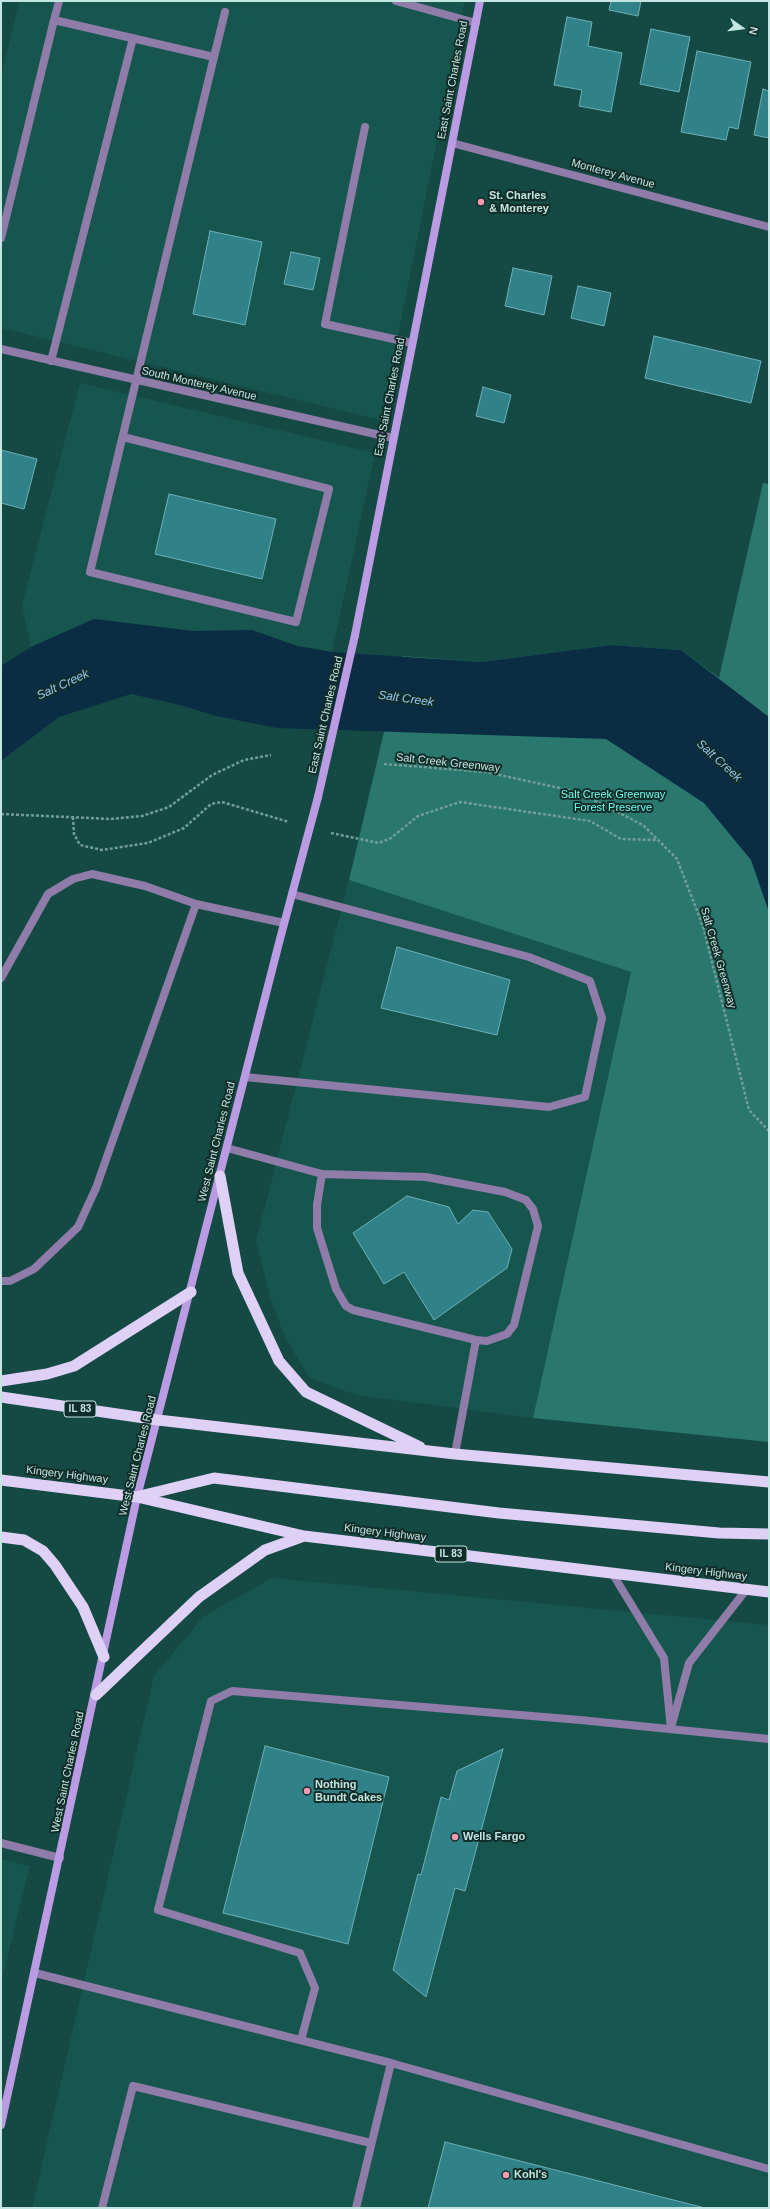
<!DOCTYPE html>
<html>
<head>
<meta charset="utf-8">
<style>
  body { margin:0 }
  #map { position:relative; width:770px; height:2209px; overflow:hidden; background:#154a44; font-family:Arial,sans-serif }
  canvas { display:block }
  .frame { position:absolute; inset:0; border:2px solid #c5e6e0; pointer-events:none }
  .north { position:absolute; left:722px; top:8px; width:40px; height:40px; -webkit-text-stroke:3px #112d29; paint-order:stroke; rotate:104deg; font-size:11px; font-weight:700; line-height:16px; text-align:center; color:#c5e6e0 }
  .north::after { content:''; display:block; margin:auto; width:14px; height:18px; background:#c5e6e0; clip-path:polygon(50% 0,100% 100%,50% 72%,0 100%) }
</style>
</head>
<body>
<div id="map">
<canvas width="770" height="2209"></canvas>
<div class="frame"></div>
<div class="north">N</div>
</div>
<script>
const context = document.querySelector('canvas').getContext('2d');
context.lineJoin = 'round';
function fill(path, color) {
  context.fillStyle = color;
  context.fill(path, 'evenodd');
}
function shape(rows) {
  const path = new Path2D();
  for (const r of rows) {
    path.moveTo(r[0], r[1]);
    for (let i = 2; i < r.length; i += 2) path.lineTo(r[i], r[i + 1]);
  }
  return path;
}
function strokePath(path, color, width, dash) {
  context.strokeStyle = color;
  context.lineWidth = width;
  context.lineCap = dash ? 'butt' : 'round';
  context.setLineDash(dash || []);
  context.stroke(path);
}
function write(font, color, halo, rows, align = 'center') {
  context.font = font + ' Arial,sans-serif';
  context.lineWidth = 4;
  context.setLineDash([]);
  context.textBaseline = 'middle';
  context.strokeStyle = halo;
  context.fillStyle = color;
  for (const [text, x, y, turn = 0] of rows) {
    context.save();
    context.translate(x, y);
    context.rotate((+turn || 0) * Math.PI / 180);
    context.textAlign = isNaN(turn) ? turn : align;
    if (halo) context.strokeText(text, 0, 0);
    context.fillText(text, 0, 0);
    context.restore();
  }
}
const built = shape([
  [19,1,465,1,381,420,1,328,1,77],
  [80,383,375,453,332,652,297,646,252,630,193,631,94,619,31,647,22,605],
  [349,880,631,972,533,1418,356,1395,310,1378,285,1338,270,1296,256,1241],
  [272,1578,769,1625,769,2208,32,2208,154,1676,203,1617],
  [1,1859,30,1866,1,1983]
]);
const green = shape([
  [763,483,769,484,769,1442,533,1418,631,972,349,880,402,656,481,662,611,645,681,650,719,678]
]);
const water = shape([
  [94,619,193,631,252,630,297,646,332,652,481,662,611,645,681,650,769,717,769,912,751,860,704,803,606,739,277,728,216,716,180,705,131,694,59,717,1,761,1,666,31,647]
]);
const building = shape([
  [611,1,641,1,638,16,609,10,611,1],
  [567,17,592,22,588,46,622,53,611,112,579,106,582,90,554,85,567,17],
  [651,29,690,37,679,92,640,84,651,29],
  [697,51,751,62,738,129,729,127,726,140,681,132,697,51],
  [763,89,769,91,769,138,754,135,763,89],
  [210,231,262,242,245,325,193,314,210,231],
  [291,252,320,258,313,290,284,284,291,252],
  [513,268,552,276,544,315,505,306,513,268],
  [578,286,611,293,604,326,571,318,578,286],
  [654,336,761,361,751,403,645,378,654,336],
  [483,387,511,395,504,423,476,416,483,387],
  [1,450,37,459,24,509,1,503,1,450],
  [169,494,276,519,262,579,155,554,169,494],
  [397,947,510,980,497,1035,381,1008,397,947],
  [407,1196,449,1207,458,1224,473,1210,488,1212,512,1249,507,1268,434,1320,404,1272,384,1284,353,1233,407,1196],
  [265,1746,389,1777,348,1944,223,1913,265,1746],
  [503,1749,465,1891,455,1888,426,1997,393,1970,418,1874,421,1875,441,1797,449,1800,457,1771,503,1749],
  [445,2142,705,2208,428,2208,445,2142]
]);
const path = shape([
  [384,764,486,772,578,792,643,825,677,859,703,926,749,1110,769,1131],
  [1,814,111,819,142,816,169,807,212,775,244,760,271,755],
  [73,817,74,834,80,845,102,850,148,843,184,828,211,804,222,802,289,822],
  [331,833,379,843,391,838,418,816,460,802,590,821,621,839,659,840]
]);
const service = shape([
  [396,1,476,23],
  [54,20,59,1],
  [214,57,225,12],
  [365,127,325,324,412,343],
  [1,238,54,20,214,57,90,572,296,622,329,489,123,437],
  [51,361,133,38],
  [1,978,48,894,73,879,92,874,145,886,196,904,284,923],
  [245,1077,549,1107,585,1097,602,1018,590,981,529,957,292,894],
  [227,1148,322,1174,426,1177,505,1192,526,1200,533,1209,538,1226,514,1325,507,1334,487,1341,476,1340,353,1310,346,1306,336,1289,317,1228,317,1205,322,1174],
  [1,1281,10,1281,34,1269,78,1227,96,1188,196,904],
  [455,1454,476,1340],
  [612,1573,664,1658,671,1729],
  [672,1724,689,1663,746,1590],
  [35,1973,391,2063,356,2208],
  [301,2040,315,1988,300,1953,158,1910,211,1701,232,1691,580,1720,769,1739],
  [391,2063,769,2169],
  [102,2208,133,2086,371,2143]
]);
const minor = shape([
  [452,143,769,227],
  [1,349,393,438],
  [1,1843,60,1858]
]);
const secondary = shape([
  [355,635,480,1],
  [1,2125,137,1497,280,939,318,797]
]);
const trunk = shape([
  [220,1176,238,1273,279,1361,306,1392,420,1447],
  [1,1381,47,1374,74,1366,191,1292],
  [1,1397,158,1420,455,1454,769,1482],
  [1,1480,137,1497,304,1536,769,1592],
  [140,1496,214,1478,499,1513,719,1533,769,1534],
  [1,1537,24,1540,43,1551,55,1565,83,1607,104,1657],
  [96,1695,199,1597,265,1550,304,1536]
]);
const secondaryBridge = shape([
  [318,797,355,635]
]);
const markers = [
  [481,202,4,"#f29ab0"],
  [307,1791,4,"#f29ab0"],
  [455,1837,4,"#f29ab0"],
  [506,2175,4,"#f29ab0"]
];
const shields = [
  [80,1409,32],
  [451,1554,32]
];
const shieldNames = [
  ["IL 83",80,1409],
  ["IL 83",451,1554]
];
const streetNames = [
  ["East Saint Charles Road",453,80,-79],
  ["Monterey Avenue",613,174,15],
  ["South Monterey Avenue",199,384,13],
  ["East Saint Charles Road",390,397,-79],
  ["East Saint Charles Road",326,715,-77],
  ["Salt Creek Greenway",448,763,6],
  ["Salt Creek Greenway",718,958,74],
  ["West Saint Charles Road",217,1142,-76],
  ["West Saint Charles Road",138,1456,-76],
  ["Kingery Highway",67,1475,7],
  ["Kingery Highway",385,1533,7],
  ["Kingery Highway",706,1572,7],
  ["West Saint Charles Road",68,1772,-78]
];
const poiNames = [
  ["St. Charles",489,196],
  ["& Monterey",489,209],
  ["Nothing",315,1785],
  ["Bundt Cakes",315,1798],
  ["Wells Fargo",463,1837],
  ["Kohl's",514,2175]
];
const parkNames = [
  ["Salt Creek Greenway",613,795],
  ["Forest Preserve",613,808]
];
const waterNames = [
  ["Salt Creek",63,685,-25],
  ["Salt Creek",406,699,8],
  ["Salt Creek",719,761,42]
];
fill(built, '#16564f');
fill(green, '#29776d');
fill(water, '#0b2d44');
fill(building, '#318188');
strokePath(building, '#6cb1b8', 1);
strokePath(path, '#749e98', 2.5, [3, 2]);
strokePath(service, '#8f7ca9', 8);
strokePath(minor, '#8f7ca9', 8);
strokePath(secondary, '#bb9ce4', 8);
strokePath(trunk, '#dfd0f6', 11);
strokePath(secondaryBridge, '#bb9ce4', 8);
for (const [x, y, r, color] of markers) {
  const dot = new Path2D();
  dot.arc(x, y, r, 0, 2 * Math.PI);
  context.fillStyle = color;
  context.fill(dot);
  strokePath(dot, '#112d29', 1.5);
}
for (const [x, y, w] of shields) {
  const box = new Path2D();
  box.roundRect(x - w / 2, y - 8, w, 16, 3);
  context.fillStyle = '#112d29';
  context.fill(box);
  strokePath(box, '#c5e6e0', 1);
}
write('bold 10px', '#c5e6e0', null, shieldNames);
write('11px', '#c5e6e0', '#112d29', streetNames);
write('bold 11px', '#c5e6e0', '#112d29', poiNames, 'left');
write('11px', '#6efdea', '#112d29', parkNames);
write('italic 12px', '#98c8f0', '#112d29', waterNames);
</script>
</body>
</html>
